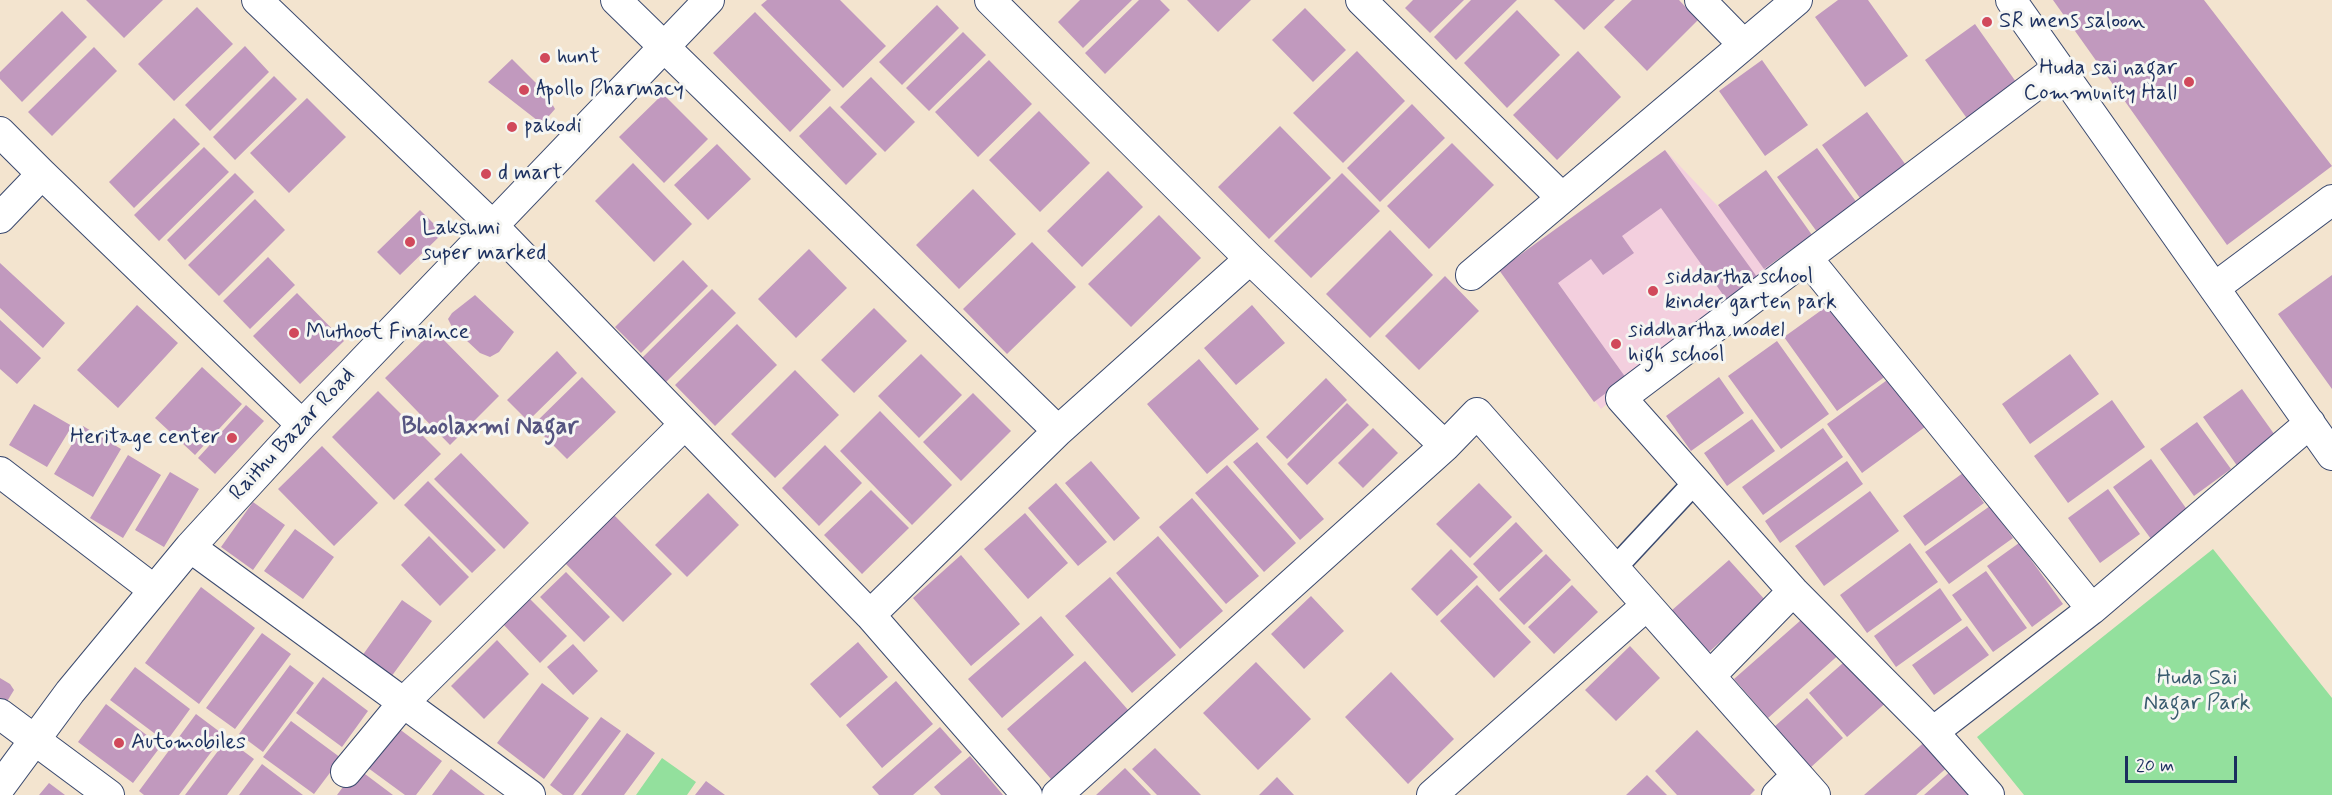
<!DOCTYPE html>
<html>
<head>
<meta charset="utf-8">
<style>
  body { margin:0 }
  #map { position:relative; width:2332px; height:795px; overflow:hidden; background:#f3e4cf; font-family:Mynerve,sans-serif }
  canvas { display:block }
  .scale { position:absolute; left:2125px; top:756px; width:112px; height:27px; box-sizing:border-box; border:3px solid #1b2f5e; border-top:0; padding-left:8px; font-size:18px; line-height:21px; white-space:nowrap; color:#1b2f5e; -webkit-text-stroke:4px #f6f6f2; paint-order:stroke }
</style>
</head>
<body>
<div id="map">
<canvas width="2332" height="795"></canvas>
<div class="scale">20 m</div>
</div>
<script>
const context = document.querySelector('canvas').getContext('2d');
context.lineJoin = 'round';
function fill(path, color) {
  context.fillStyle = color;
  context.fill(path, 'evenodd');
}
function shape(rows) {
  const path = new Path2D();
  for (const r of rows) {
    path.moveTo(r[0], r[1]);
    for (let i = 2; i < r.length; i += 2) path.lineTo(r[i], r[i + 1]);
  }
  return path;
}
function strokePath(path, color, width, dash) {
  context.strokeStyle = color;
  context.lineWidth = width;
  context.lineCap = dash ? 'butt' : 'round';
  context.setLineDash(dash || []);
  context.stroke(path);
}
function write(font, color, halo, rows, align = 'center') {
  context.font = font + ' Mynerve,sans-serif';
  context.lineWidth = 6;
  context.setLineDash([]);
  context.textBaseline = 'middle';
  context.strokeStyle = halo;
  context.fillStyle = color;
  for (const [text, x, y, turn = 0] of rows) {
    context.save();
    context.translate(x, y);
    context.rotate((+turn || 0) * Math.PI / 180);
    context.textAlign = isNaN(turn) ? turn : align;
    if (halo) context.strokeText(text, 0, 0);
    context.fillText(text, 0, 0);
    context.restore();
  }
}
const built = shape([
  [1665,150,1772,264,1601,409,1506,279]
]);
const green = shape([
  [2213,549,2332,698,2332,795,2024,795,1977,737],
  [662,758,696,782,687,795,636,795]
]);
const building = shape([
  [86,0,163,0,124,38],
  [767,0,840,0,886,46,843,88,761,5],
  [1080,0,1132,0,1083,48,1058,22],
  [1139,0,1160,0,1170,10,1105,74,1085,53],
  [1187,0,1251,0,1218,32],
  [1413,0,1464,0,1430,33,1405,8],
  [1471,0,1517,0,1456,60,1434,37],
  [1554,0,1615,0,1584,30],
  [1632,0,1679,0,1698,20,1647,71,1604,27],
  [1838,0,1868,0,1908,56,1865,87,1815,17],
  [2053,0,2204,0,2332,166,2227,245],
  [937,5,959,28,902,85,879,62],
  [197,7,233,44,174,101,138,64],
  [1305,8,1346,50,1313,82,1272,40],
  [1517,10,1560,55,1507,108,1464,63],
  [62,11,87,37,22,102,0,79,0,72],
  [755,12,831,90,790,132,713,53],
  [1975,24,2021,89,1971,124,1925,60],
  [963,32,986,55,929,111,906,88],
  [245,46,269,72,210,131,185,105],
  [94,47,117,71,52,136,28,112],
  [1357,51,1405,101,1343,163,1293,113],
  [1578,51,1621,97,1557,160,1513,115],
  [512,59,546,93,555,109,542,124,488,82],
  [989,60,1032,104,978,157,935,112],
  [1762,60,1808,125,1765,156,1719,91],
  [274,76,297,99,235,160,213,137],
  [871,77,915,122,885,152,840,107],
  [663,94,708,139,664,183,619,137],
  [307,98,346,137,289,193,250,153],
  [1412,104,1445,138,1380,202,1347,168],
  [830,106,877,154,846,185,799,136],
  [1039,111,1090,163,1040,212,989,160],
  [1867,112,1911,172,1865,205,1822,145],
  [174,118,200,144,134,208,109,182],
  [1280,126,1331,178,1269,239,1218,187],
  [1452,143,1494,185,1429,249,1387,206],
  [717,144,751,179,708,220,674,185],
  [204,147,229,172,159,241,134,215],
  [1817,148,1860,207,1820,236,1777,177],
  [1665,150,1760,281,1729,303,1661,208,1622,236,1634,253,1603,275,1591,259,1558,283,1626,378,1594,402,1499,270],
  [633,163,692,224,654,262,595,201],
  [1766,170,1812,235,1764,269,1718,205],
  [1108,171,1143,207,1082,267,1047,231],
  [235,173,254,192,185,260,167,240],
  [1342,173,1380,211,1311,278,1274,241],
  [973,189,1016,234,959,289,916,245],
  [255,199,285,230,219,296,188,265],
  [420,210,443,233,400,275,377,252],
  [1159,215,1201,258,1131,327,1088,284],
  [1390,230,1433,275,1370,338,1326,294],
  [1032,242,1076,287,1007,354,963,309],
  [809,249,847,288,796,338,758,299],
  [268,257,295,285,250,329,223,301],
  [683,260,708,286,641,353,615,327],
  [0,263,65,323,43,348,0,308],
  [2332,275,2332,389,2278,314],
  [1445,276,1479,311,1419,370,1385,336],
  [712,289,736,313,666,382,642,358],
  [297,293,344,341,300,384,253,336],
  [475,295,514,332,499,352,490,357,480,353,452,327,448,319,452,313],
  [1837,299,1890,373,1837,411,1784,337],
  [137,305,178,343,118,408,77,370],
  [1252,305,1285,343,1236,385,1204,348],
  [874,308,907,341,854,393,821,360],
  [0,320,41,358,17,384,0,369],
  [737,324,777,365,715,426,675,385],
  [434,330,499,396,450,445,385,378],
  [1777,341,1829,414,1781,449,1728,376],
  [557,351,577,373,528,421,507,400],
  [921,354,962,395,919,438,878,396],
  [2070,354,2099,394,2030,444,2002,404],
  [1199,359,1259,429,1207,474,1147,404],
  [202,367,242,404,195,455,155,418],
  [795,370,839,415,775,478,731,434],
  [1894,375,1929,424,1862,473,1827,424],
  [582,377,616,412,567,459,533,425],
  [1719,377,1744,413,1691,451,1666,416],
  [1326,378,1347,400,1287,459,1266,437],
  [2242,389,2277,438,2238,467,2203,417],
  [378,391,441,454,394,500,332,437],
  [973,393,1011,431,961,481,923,442],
  [2112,400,2145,447,2068,503,2034,456],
  [1347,403,1369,425,1307,485,1287,464],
  [34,404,72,426,47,467,9,445],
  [246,405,264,421,215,474,198,458],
  [880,411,952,485,912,525,840,451],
  [1752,419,1775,451,1727,486,1704,453],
  [2197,422,2231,469,2194,496,2160,449],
  [83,426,121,449,93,497,54,474],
  [1373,428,1398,453,1363,488,1338,463],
  [1823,428,1843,457,1763,515,1742,487],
  [1257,442,1324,519,1300,540,1233,462],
  [825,445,862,483,819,526,782,488],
  [322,446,378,503,334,546,278,489],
  [461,453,529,523,504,549,434,479],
  [128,455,161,475,123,538,90,518],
  [2151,459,2188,511,2151,539,2113,487],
  [1091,461,1140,518,1114,541,1065,483],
  [1847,461,1863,484,1780,543,1765,521],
  [1227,465,1296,543,1264,572,1195,493],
  [170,472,199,489,164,547,135,530],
  [1963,473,1984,503,1925,546,1903,516],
  [428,481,496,550,472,573,404,505],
  [1056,483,1107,542,1078,566,1028,508],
  [1479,483,1512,517,1470,558,1436,524],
  [2108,489,2140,534,2100,563,2068,518],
  [871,490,909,528,862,574,824,535],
  [1870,491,1899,531,1824,586,1795,546],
  [708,493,739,525,687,577,655,545],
  [1192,498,1259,576,1226,604,1159,527],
  [253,502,285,525,253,570,221,547],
  [1990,506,2013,538,1949,584,1925,552],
  [1025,513,1068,563,1028,599,984,549],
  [614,515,672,574,623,622,565,563],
  [1516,522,1543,551,1499,592,1473,564],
  [295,529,334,557,303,599,264,571],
  [429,536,469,577,440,606,401,565],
  [1158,536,1223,611,1180,649,1116,573],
  [1910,543,1938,582,1867,633,1840,595],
  [2019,543,2063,604,2032,627,1987,566],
  [1451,549,1478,577,1437,616,1411,589],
  [1546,554,1571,580,1524,625,1499,599],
  [961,555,1020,624,971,666,913,598],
  [1729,560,1766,601,1708,653,1671,611],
  [1986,571,2027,628,1993,652,1952,595],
  [566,572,610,617,584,642,540,597],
  [1110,577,1176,655,1132,693,1065,616],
  [1477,585,1531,642,1494,678,1440,621],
  [1572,585,1598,612,1554,654,1528,627],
  [201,587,255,628,199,704,145,663],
  [1940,588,1962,620,1896,667,1874,636],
  [1311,596,1344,631,1304,669,1271,634],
  [528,597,567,636,540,663,502,623],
  [402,600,432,621,391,677,362,656],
  [1809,613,1843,651,1768,718,1734,679],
  [1041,616,1074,655,1002,718,968,679],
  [1967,626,1989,655,1934,695,1912,665],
  [262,633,291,654,235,729,206,708],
  [497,640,529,674,484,719,451,686],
  [858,642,888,677,840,718,810,684],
  [573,644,598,671,573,695,547,667],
  [1630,646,1660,678,1616,721,1585,690],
  [1851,656,1889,700,1847,737,1809,693],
  [1085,661,1129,711,1051,779,1007,729],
  [1256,662,1311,719,1258,770,1203,713],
  [290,665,314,683,263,752,239,734],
  [135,667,190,709,166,742,110,700],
  [1391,672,1454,739,1408,784,1345,717],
  [323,677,368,711,342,747,296,713],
  [0,678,10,684,14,690,3,708,0,707],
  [896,681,933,724,882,768,846,725],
  [542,683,589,718,544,779,497,743],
  [1807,698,1843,738,1810,768,1774,727],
  [106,704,161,746,133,783,78,742],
  [196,714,224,735,179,795,144,795,139,791],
  [601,717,621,731,573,795,563,795,550,785],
  [291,721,341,758,314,794,263,757],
  [394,725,442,761,416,795,405,795,364,765],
  [940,727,962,752,913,795,879,795,872,787],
  [1697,730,1755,790,1750,795,1677,795,1655,771],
  [627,733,655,753,624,795,581,795],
  [227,739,254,759,227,795,185,795],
  [1928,739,1951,764,1916,795,1864,795],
  [1155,748,1201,795,1157,795,1132,769],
  [970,756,1003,795,941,795,934,787],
  [262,764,303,795,239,795],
  [357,768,393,795,337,795],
  [1125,768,1151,795,1096,795],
  [451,769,485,795,432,795],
  [1953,769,1971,795,1924,795],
  [1647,775,1667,795,1626,795],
  [1277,777,1294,795,1259,795],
  [706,781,725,795,695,795],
  [49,783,65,795,39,795]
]);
const pedestrian = shape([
  [1615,568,1696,481]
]);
const minor = shape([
  [257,0,493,226,685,424,870,615,1027,795],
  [616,0,1058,431],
  [990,0,1250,259,1445,446],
  [1361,0,1562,198],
  [1700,0,1743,44],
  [2011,0,2332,455],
  [0,132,42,174],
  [0,218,42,174,302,425],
  [1807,258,2092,609],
  [1471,275,1797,0],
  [2214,288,2332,200],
  [0,472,154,590],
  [190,547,530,795],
  [870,615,1058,431,1250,259],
  [1710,676,1793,591],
  [0,714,109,795],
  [1933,732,2092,609,2310,423],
  [346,772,403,703,685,424],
  [0,787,70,692,190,547,302,425,709,0],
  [1057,795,1445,446,1477,413,1815,795],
  [1432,795,1647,605],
  [1777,795,1797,775],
  [1989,795,1933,732,1793,591,1621,398,2058,68]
]);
const markers = [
  [1987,22,6,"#d1495b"],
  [545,58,6,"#d1495b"],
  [2189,82,6,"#d1495b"],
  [524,90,6,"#d1495b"],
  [512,127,6,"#d1495b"],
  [486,174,6,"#d1495b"],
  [410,242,6,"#d1495b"],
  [1653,291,6,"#d1495b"],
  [294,333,6,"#d1495b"],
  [1616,344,6,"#d1495b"],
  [232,438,6,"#d1495b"],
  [119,743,6,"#d1495b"]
];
const poiNames = [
  ["SR mens saloon",1999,22],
  ["hunt",557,58],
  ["Huda sai nagar",2177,69,"right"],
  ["Community Hall",2177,94,"right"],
  ["Apollo Pharmacy",536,90],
  ["pakodi",524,127],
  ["d mart",498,174],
  ["Lakshmi",422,229],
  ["super marked",422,254],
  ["siddartha school",1665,278],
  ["kinder garten park",1665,303],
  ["siddhartha model",1628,331],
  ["high school",1628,356],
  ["Muthoot Finaince",306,333],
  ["Heritage center",220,438,"right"],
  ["Automobiles",131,743]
];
const streetNames = [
  ["Raithu Bazar Road",293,435,-47]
];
const parkNames = [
  ["Huda Sai",2197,679],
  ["Nagar Park",2197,704]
];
const neighbourhoodNames = [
  ["Bhoolaxmi Nagar",490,428]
];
fill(built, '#f3cfde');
fill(green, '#93e09d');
fill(building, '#c199be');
strokePath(pedestrian, '#3b4a6f', 25);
strokePath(minor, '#3b4a6f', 32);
strokePath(pedestrian, '#fff', 22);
strokePath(minor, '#fff', 30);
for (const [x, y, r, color] of markers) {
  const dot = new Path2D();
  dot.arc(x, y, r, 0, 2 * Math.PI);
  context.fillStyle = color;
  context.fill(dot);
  strokePath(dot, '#f6f6f2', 2);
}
write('22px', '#1b2f5e', '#f6f6f2', poiNames, 'left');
write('22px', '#1b2f5e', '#f6f6f2', streetNames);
write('22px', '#395b6e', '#f6f6f2', parkNames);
write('bold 24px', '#555480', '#f6f6f2', neighbourhoodNames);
</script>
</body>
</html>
